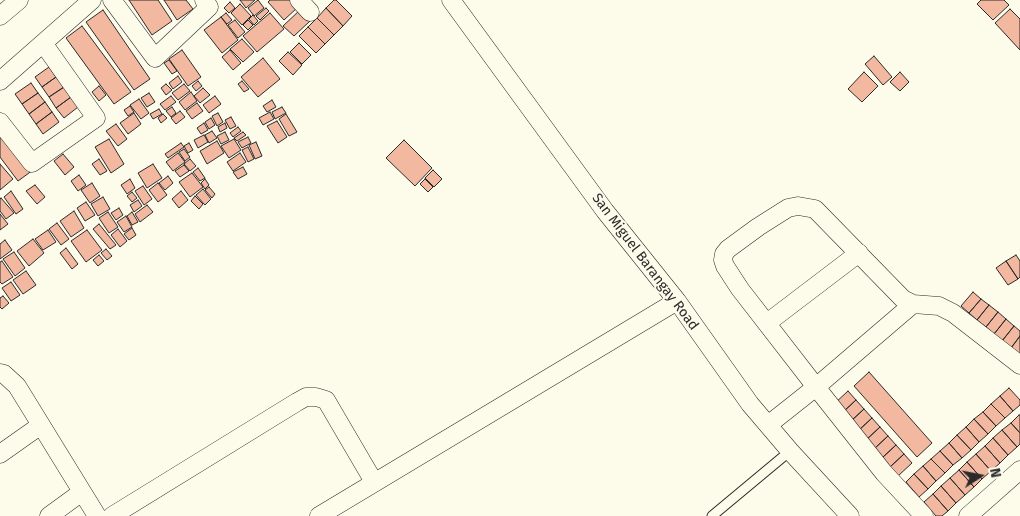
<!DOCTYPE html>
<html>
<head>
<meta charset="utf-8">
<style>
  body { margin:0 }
  #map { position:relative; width:1020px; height:516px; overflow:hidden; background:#fdfbea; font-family:"Fira Sans",sans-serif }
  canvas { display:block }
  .north { position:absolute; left:955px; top:451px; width:50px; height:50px; -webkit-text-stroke:4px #fdfbea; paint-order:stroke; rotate:79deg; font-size:14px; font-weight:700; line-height:20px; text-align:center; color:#2b2b2b }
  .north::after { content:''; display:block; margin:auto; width:18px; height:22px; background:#2b2b2b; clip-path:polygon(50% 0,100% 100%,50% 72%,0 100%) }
</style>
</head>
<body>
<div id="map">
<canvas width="1020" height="516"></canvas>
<div class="north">N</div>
</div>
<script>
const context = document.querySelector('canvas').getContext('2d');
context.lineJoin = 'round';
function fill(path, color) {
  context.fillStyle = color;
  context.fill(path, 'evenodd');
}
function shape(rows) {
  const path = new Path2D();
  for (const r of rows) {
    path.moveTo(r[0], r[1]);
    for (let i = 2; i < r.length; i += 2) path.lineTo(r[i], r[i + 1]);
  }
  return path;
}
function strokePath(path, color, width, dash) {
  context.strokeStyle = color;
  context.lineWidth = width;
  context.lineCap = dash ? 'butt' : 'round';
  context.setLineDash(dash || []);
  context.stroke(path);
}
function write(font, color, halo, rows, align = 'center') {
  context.font = font + ' "Fira Sans",sans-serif';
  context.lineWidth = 4;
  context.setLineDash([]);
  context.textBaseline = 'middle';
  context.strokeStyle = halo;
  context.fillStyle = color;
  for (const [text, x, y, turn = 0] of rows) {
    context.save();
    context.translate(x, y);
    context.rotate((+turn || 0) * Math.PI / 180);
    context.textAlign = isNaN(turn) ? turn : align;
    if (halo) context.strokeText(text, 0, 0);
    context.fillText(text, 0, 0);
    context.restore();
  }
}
const building = shape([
  [129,0,158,0,172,21,152,35,129,0],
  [164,0,186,0,193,9,177,20,164,0],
  [240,0,255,0,246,8,240,0],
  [258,0,264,8,254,16,248,8,258,0],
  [270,0,292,0,298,7,284,20,268,2,270,0],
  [334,0,336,0,352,16,343,26,326,8,334,0],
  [981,0,1004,0,1009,5,993,20,977,4,981,0],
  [230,2,235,8,229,13,224,8,230,2],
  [240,4,251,16,242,25,231,13,240,4],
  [266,8,269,11,260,20,256,16,266,8],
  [326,8,343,26,334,35,317,18,326,8],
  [1010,9,1020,19,1020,50,995,23,1010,9],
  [103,10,150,79,134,90,86,22,103,10],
  [300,10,310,21,294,36,283,26,300,10],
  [226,13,232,20,227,24,221,17,226,13],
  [270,13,284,29,257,52,243,36,270,13],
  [253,15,258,21,254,25,249,19,253,15],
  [221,17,238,40,222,53,204,30,221,17],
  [317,18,334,35,325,44,308,27,317,18],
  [235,20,245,32,238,38,228,25,235,20],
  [248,20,253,25,248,30,243,25,248,20],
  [82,26,131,92,114,104,66,38,82,26],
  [308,27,325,44,316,53,299,36,308,27],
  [242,39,254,52,243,62,230,49,242,39],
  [299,43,311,55,302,64,290,52,299,43],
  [182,50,201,77,188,86,169,59,182,50],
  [230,50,241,63,233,70,222,57,230,50],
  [288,52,302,65,293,75,279,61,288,52],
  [874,56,892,77,883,85,865,64,874,56],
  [263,58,280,79,258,97,241,77,263,58],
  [169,60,177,71,172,74,164,63,169,60],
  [49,67,56,77,42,87,35,77,49,67],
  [864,72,878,86,862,102,848,89,864,72],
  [900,72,909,82,900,91,890,82,900,72],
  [178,76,182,82,173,89,169,83,178,76],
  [56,77,64,87,49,97,42,87,56,77],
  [198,81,202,86,196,91,192,86,198,81],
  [242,81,249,89,244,92,238,84,242,81],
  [31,83,38,93,22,104,15,94,31,83],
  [166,84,172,90,166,95,161,88,166,84],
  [184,84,190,91,178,100,172,93,184,84],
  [99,86,106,95,99,101,92,92,99,86],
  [64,87,71,97,56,108,49,97,64,87],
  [203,88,210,95,200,103,194,96,203,88],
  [191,92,197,101,185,110,179,102,191,92],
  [38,93,45,102,29,114,22,104,38,93],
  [149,93,155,102,147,107,141,98,149,93],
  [171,96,176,102,165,110,160,104,171,96],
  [215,96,221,104,209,113,203,105,215,96],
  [71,97,78,107,64,118,56,108,71,97],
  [139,99,149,113,141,119,130,105,139,99],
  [272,100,276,107,267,112,263,106,272,100],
  [45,102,52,112,36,124,29,114,45,102],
  [197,103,203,111,192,119,186,111,197,103],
  [130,106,134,112,128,116,124,110,130,106],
  [172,107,176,113,171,117,166,111,172,107],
  [282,107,286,113,275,119,272,112,282,107],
  [159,109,162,114,153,119,150,114,159,109],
  [180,111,185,117,176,124,171,118,180,111],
  [52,112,59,122,43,134,36,124,52,112],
  [270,112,274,119,263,125,259,118,270,112],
  [134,113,141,124,128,134,120,123,134,113],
  [218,113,223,122,217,126,212,116,218,113],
  [163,114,167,118,161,123,158,118,163,114],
  [286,114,297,132,289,136,279,119,286,114],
  [231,117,236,126,230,129,225,120,231,117],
  [211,118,215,125,209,129,205,122,211,118],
  [277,121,287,137,278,143,267,126,277,121],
  [204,123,208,130,201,134,197,128,204,123],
  [225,123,227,128,220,132,218,127,225,123],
  [116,124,127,139,118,146,106,131,116,124],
  [0,126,33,170,18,181,0,157,0,126],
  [238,127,241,131,233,137,230,133,238,127],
  [212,131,217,138,209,143,205,135,212,131],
  [225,132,229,140,221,144,217,136,225,132],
  [243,132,246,135,237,141,234,138,243,132],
  [204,135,208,142,198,148,194,140,204,135],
  [248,137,251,143,242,148,238,142,248,137],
  [109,139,124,164,111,173,95,147,109,139],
  [234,139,241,150,229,158,221,146,234,139],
  [404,140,432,168,415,186,386,158,404,140],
  [217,141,224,153,207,164,200,151,217,141],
  [256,142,262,156,255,159,249,145,256,142],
  [181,143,184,147,168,158,165,154,181,143],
  [189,143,193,150,188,153,184,146,189,143],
  [248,147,254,159,248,162,242,150,248,147],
  [184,149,190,157,185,161,179,152,184,149],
  [178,153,185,162,173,171,166,162,178,153],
  [240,153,246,162,233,171,227,162,240,153],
  [63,154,74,167,65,175,54,161,63,154],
  [99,159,107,171,100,175,92,164,99,159],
  [190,159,196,166,190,171,184,164,190,159],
  [0,164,13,179,0,190,0,164],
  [153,164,162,178,147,188,138,173,153,164],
  [184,165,189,171,180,177,175,171,184,165],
  [243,167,247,174,238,179,233,172,243,167],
  [198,168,205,178,200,181,193,172,198,168],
  [433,170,442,179,434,187,425,178,433,170],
  [192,173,203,187,190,197,179,182,192,173],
  [79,175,86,185,78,191,71,181,79,175],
  [168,176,173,183,165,190,159,183,168,176],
  [130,179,135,188,127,194,121,185,130,179],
  [205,179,209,185,205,189,201,183,205,179],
  [425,179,433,187,428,192,420,184,425,179],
  [92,183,100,196,90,203,81,190,92,183],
  [158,183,167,195,158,202,149,190,158,183],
  [35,185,45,197,37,204,26,191,35,185],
  [143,186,152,199,144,205,135,191,143,186],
  [209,187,215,194,212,198,205,190,209,187],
  [203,189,211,199,205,205,196,195,203,189],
  [11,191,23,209,16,214,4,197,11,191],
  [181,191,188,200,179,208,172,199,181,191],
  [132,192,137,198,132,202,127,196,132,192],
  [195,196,203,204,199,209,191,201,195,196],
  [103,197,110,209,98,216,91,204,103,197],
  [1,198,14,213,6,219,0,211,0,199,1,198],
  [138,200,142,206,134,212,130,205,138,200],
  [86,202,95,215,85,221,77,208,86,202],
  [147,205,153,212,140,222,135,214,147,205],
  [119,208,123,215,116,220,111,213,119,208],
  [74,211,84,228,71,237,60,221,74,211],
  [108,212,118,227,109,233,99,218,108,212],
  [132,212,138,222,132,225,127,216,132,212],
  [0,214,8,224,0,230,0,214],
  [126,216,132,227,124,232,117,222,126,216],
  [57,223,69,239,61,245,49,229,57,223],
  [99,224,116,245,110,249,93,229,99,224],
  [132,228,136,235,129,240,124,234,132,228],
  [118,229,127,241,120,247,111,235,118,229],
  [48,230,56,242,43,250,35,239,48,230],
  [87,230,102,250,86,262,71,241,87,230],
  [33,239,44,253,29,266,17,251,33,239],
  [5,240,12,250,0,259,0,244,5,240],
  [66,248,78,264,72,269,60,253,66,248],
  [106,249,112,256,107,260,101,253,106,249],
  [14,252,25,268,15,276,3,259,14,252],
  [99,255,104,261,98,266,93,260,99,255],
  [1016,255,1020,261,1020,277,1018,279,1006,261,1016,255],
  [2,261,13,277,2,284,0,282,0,262,2,261],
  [1006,261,1018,279,1008,285,996,268,1006,261],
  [26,271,36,285,23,294,13,280,26,271],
  [11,282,20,295,11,301,2,288,11,282],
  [973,292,981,299,969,313,961,306,973,292],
  [3,296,9,303,2,309,0,307,0,298,3,296],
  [981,299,989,305,977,320,969,313,981,299],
  [989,305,998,312,986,327,977,320,989,305],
  [998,312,1006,319,994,334,986,327,998,312],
  [1006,319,1014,326,1002,341,994,334,1006,319],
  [1014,326,1020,331,1020,336,1011,348,1002,341,1014,326],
  [1020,336,1020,353,1019,355,1011,348,1020,336],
  [869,372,932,443,917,457,854,386,869,372],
  [1009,388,1020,400,1020,405,1013,411,1000,396,1009,388],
  [848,391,856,400,842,413,834,404,848,391],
  [1000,396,1013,411,1005,418,991,404,1000,396],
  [856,400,864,409,850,422,842,413,856,400],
  [991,404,1005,418,996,426,983,412,991,404],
  [864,409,872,418,858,431,850,422,864,409],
  [983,412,996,426,988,434,974,419,983,412],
  [1019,415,1020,415,1020,433,1011,423,1019,415],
  [872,418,880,427,866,440,858,431,872,418],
  [974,419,988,434,979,442,966,427,974,419],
  [1011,423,1020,433,1020,444,1017,447,1002,430,1011,423],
  [880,427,888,436,874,449,866,440,880,427],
  [966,427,979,442,971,450,957,435,966,427],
  [1002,430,1017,447,1008,455,993,438,1002,430],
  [957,435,971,450,962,458,949,443,957,435],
  [888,436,896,445,882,458,874,449,888,436],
  [993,438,1008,455,1000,463,985,446,993,438],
  [949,443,962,458,953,465,940,451,949,443],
  [896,445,904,454,890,467,882,458,896,445],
  [985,446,1000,463,991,471,976,454,985,446],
  [940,451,953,465,945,473,931,459,940,451],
  [904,454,912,463,898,476,890,467,904,454],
  [976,454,991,471,982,479,967,462,976,454],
  [931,459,945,473,936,481,923,466,931,459],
  [967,462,982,479,974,487,959,470,967,462],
  [923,466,936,481,928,489,914,474,923,466],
  [959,470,974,487,965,495,950,478,959,470],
  [914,474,928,489,919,497,906,482,914,474],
  [950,478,965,495,956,503,941,486,950,478],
  [941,486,956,503,948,511,933,494,941,486],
  [933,494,948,511,942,516,936,516,924,502,933,494]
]);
const service = shape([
  [712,516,790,451]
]);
const minor = shape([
  [112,0,155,58,209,7,204,0],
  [299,0,310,12],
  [451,0,605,211,677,301,750,404,790,451,850,516],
  [0,16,19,0],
  [0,81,92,0],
  [0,122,32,163,96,118,43,43],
  [767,323,859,253],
  [0,373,4,374,17,386,97,516],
  [768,425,816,387,913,304],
  [0,454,41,425],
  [49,516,82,492],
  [112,516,297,402,306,397,316,397,326,400,374,482],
  [319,516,677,301],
  [924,516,884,473,816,387,740,289,725,266,723,260,724,254,728,249,758,227,788,208,798,206,815,209,903,299,913,304,939,306,953,313,1020,365],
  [968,516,1020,470]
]);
const streetNames = [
  ["San Miguel Barangay Road",645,262,53]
];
fill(building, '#f2b8a0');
strokePath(building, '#2b2b2b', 1);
strokePath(service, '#2b2b2b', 11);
strokePath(minor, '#2b2b2b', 19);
strokePath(service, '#fdfbea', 9);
strokePath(minor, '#fdfbea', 18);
write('14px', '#2b2b2b', '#fdfbea', streetNames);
</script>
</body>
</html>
